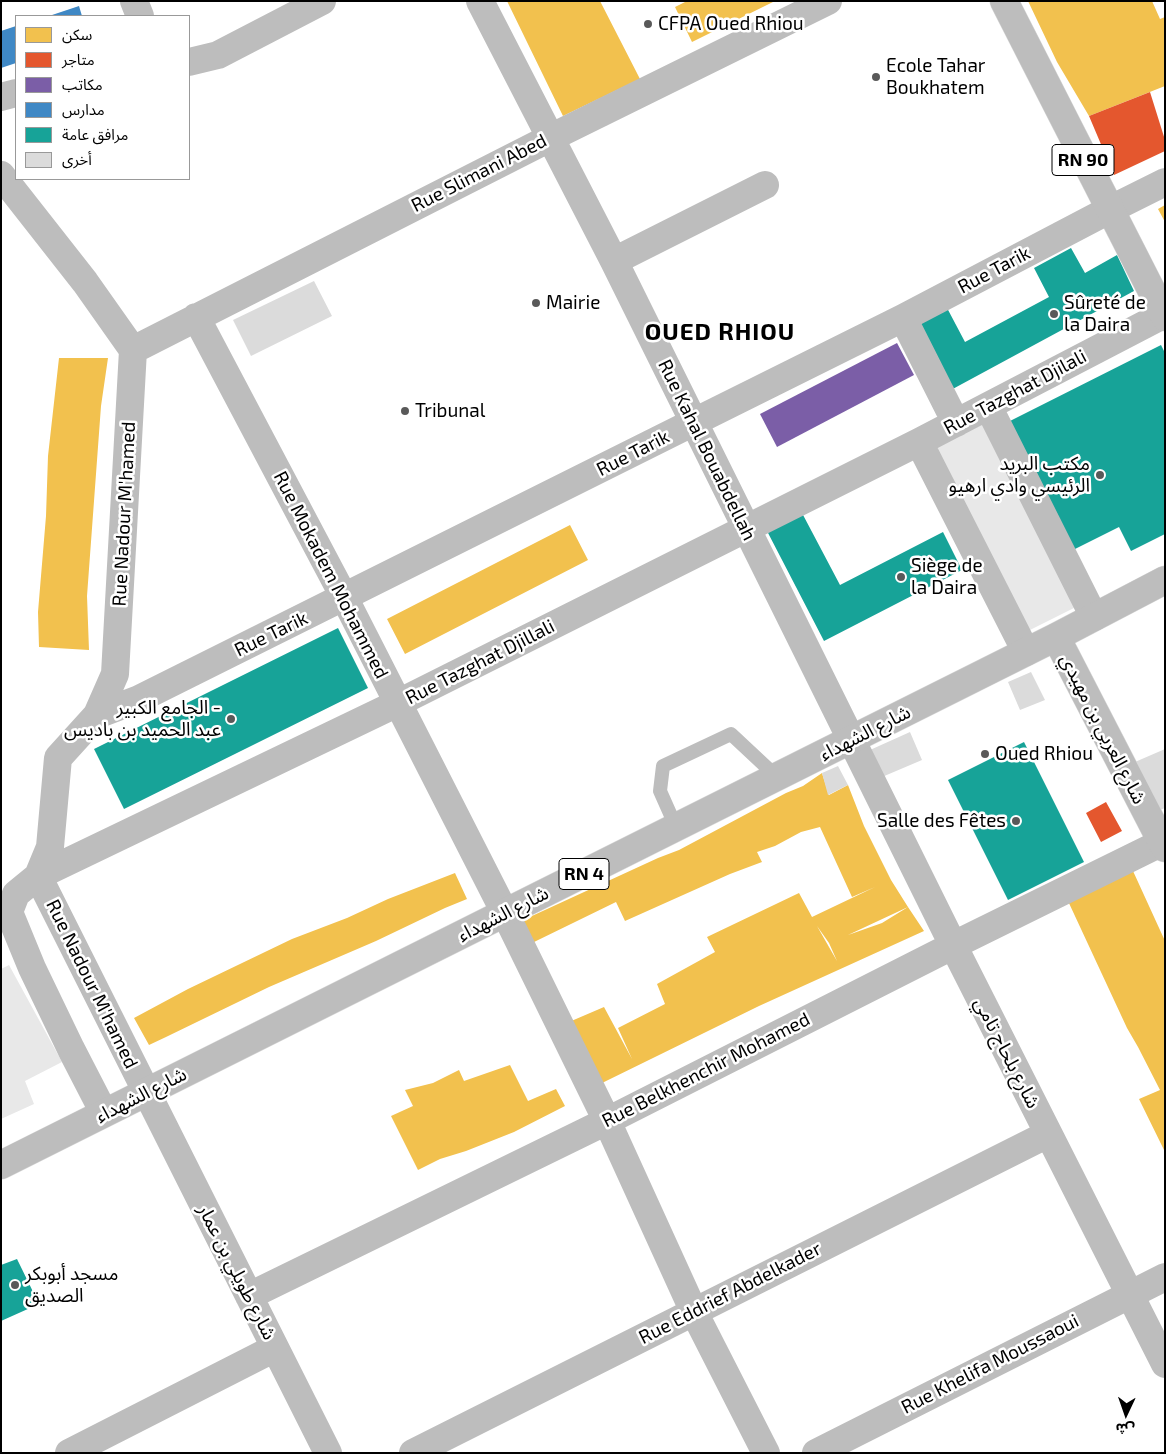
<!DOCTYPE html>
<html>
<head>
<meta charset="utf-8">
<style>
  body { margin:0 }
  #map { position:relative; width:1166px; height:1454px; overflow:hidden; background:#fff; font-family:"Exo 2","Noto Sans Arabic",sans-serif }
  canvas { display:block }
  .frame { position:absolute; inset:0; border:2px solid #000; pointer-events:none }
  .legend { position:absolute; left:15px; top:15px; width:175px; height:165px; box-sizing:border-box; background:#fff; border:1px solid #999; margin:0; padding:6px 9px; list-style:none; font-size:15px; color:#000 }
  .legend li { display:flex; align-items:center; gap:10px; height:25px }
  .legend b { width:25px; border:1px solid #999 }
  .north { position:absolute; left:1101px; top:1389px; width:50px; height:50px; -webkit-text-stroke:4px #fff; paint-order:stroke; rotate:183deg; font-size:14px; font-weight:700; line-height:20px; text-align:center; color:#000 }
  .north::after { content:''; display:block; margin:auto; width:18px; height:22px; background:#000; clip-path:polygon(50% 0,100% 100%,50% 72%,0 100%) }
</style>
</head>
<body>
<div id="map">
<canvas width="1166" height="1454"></canvas>
<div class="frame"></div>
<ul class="legend">
<li><b style="height:14px;background:#f2c14e"></b>سكن</li>
<li><b style="height:14px;background:#e4572e"></b>متاجر</li>
<li><b style="height:14px;background:#7b5ea7"></b>مكاتب</li>
<li><b style="height:14px;background:#3f88c5"></b>مدارس</li>
<li><b style="height:14px;background:#17a398"></b>مرافق عامة</li>
<li><b style="height:14px;background:#dbdbdb"></b>أخرى</li>
</ul>
<div class="north">ش</div>
</div>
<script>
const context = document.querySelector('canvas').getContext('2d');
context.lineJoin = 'round';
function fill(path, color) {
  context.fillStyle = color;
  context.fill(path, 'evenodd');
}
function shape(rows) {
  const path = new Path2D();
  for (const r of rows) {
    path.moveTo(r[0], r[1]);
    for (let i = 2; i < r.length; i += 2) path.lineTo(r[i], r[i + 1]);
  }
  return path;
}
function strokePath(path, color, width, dash) {
  context.strokeStyle = color;
  context.lineWidth = width;
  context.lineCap = dash ? 'butt' : 'round';
  context.setLineDash(dash || []);
  context.stroke(path);
}
function write(font, color, halo, rows, align = 'center') {
  context.font = font + ' "Exo 2","Noto Sans Arabic",sans-serif';
  context.lineWidth = 5;
  context.setLineDash([]);
  context.textBaseline = 'middle';
  context.strokeStyle = halo;
  context.fillStyle = color;
  for (const [text, x, y, turn = 0] of rows) {
    context.save();
    context.translate(x, y);
    context.rotate((+turn || 0) * Math.PI / 180);
    context.textAlign = isNaN(turn) ? turn : align;
    if (halo) context.strokeText(text, 0, 0);
    context.fillText(text, 0, 0);
    context.restore();
  }
}
const green = shape([
  [983,424,1076,607,1028,631,935,448],
  [9,965,62,1062,25,1081,34,1104,1,1119,1,969]
]);
const homes = shape([
  [507,1,600,1,640,79,563,116],
  [687,1,775,1,692,42,675,7],
  [1028,1,1152,1,1160,19,1165,17,1165,86,1089,116,1057,62],
  [1165,205,1165,222,1158,209],
  [59,358,108,358,101,406,87,596,89,650,39,647,38,612,46,516,48,456],
  [570,525,588,560,405,654,387,619],
  [822,773,829,795,848,785,864,826,891,880,908,907,848,935,882,923,908,907,924,931,759,1006,600,1084,569,1022,604,1007,632,1059,618,1028,665,1004,657,984,715,952,707,937,799,893,812,917,875,887,852,897,820,827,801,832,775,846,757,852,762,862,730,874,625,921,616,902,532,943,521,921,658,858,679,850,786,793,803,786],
  [817,926,829,943,837,961],
  [1133,871,1165,941,1165,1152,1139,1099,1160,1090,1138,1047,1127,1028,1068,901],
  [455,873,467,899,445,908,376,941,269,987,166,1037,149,1045,134,1018,188,989,292,939,347,918,388,899],
  [510,1065,528,1101,556,1089,565,1106,514,1132,466,1151,440,1159,418,1170,391,1116,413,1106,405,1090,433,1083,459,1070,464,1081]
]);
const shops = shape([
  [1150,92,1165,140,1165,151,1114,175,1089,116],
  [1106,802,1122,831,1101,842,1086,813]
]);
const offices = shape([
  [897,343,914,375,777,447,760,414]
]);
const schools = shape([
  [79,6,82,16,49,16],
  [16,26,16,63,1,68,1,31]
]);
const public = shape([
  [1071,248,1085,273,1117,255,1134,291,949,391,913,323,946,306,965,342,1049,297,1034,268],
  [1161,345,1165,353,1165,534,1131,551,1119,527,1073,550,1008,422],
  [802,513,840,585,943,532,962,570,824,641,767,531],
  [338,628,368,688,124,809,94,749],
  [1024,742,1084,862,1008,900,948,780],
  [17,1259,39,1304,1,1321,1,1265]
]);
const building = shape([
  [314,281,332,316,251,356,233,320],
  [1031,672,1045,700,1020,710,1008,682],
  [910,732,922,760,882,777,870,750],
  [1165,749,1165,808,1160,810,1135,762],
  [838,766,848,785,828,795,822,773]
]);
const service = shape([
  [676,827,660,791,663,766,731,734,777,777]
]);
const minor = shape([
  [134,1,140,16],
  [480,1,614,261,953,945,1165,1364],
  [1,175,85,282,133,350,115,674,97,715,58,758,50,847,38,876,16,894,9,912,32,968,71,1049,104,1113],
  [614,261,765,185],
  [196,317,344,597,505,913,607,1121,694,1312,766,1453],
  [903,318,956,423],
  [133,350,550,138,828,1],
  [988,406,1094,617],
  [919,442,1026,652],
  [97,715,139,699,694,422,903,318,1109,210,1165,182],
  [38,876,398,703,919,442,1165,314],
  [38,876,328,1453],
  [249,1296,607,1121,964,940,1165,841],
  [69,1453,275,1348],
  [413,1453,1048,1134],
  [816,1453,1165,1277]
]);
const tertiary = shape([
  [189,62,218,55,322,1],
  [1,97,16,93]
]);
const primary = shape([
  [1004,1,1165,317],
  [1056,637,1165,848],
  [1,1165,1056,637,1165,580]
]);
const markers = [
  [648,24,5,"#595959"],
  [876,77,5,"#595959"],
  [536,303,5,"#595959"],
  [1054,314,5,"#595959"],
  [405,411,5,"#595959"],
  [1100,475,5,"#595959"],
  [901,577,5,"#595959"],
  [231,719,5,"#595959"],
  [985,754,5,"#595959"],
  [1016,821,5,"#595959"],
  [15,1285,5,"#595959"]
];
const shields = [
  [1083,160,62],
  [584,874,50]
];
const shieldNames = [
  ["RN 90",1083,160],
  ["RN 4",584,874]
];
const poiNames = [
  ["CFPA Oued Rhiou",658,24],
  ["Ecole Tahar",886,66],
  ["Boukhatem",886,88],
  ["Mairie",546,303],
  ["Sûreté de",1064,303],
  ["la Daira",1064,325],
  ["Tribunal",415,411],
  ["مكتب البريد",1090,464,"right"],
  ["الرئيسي وادي ارهيو",1090,486,"right"],
  ["Siège de",911,566],
  ["la Daira",911,588],
  ["الجامع الكبير -",221,708,"right"],
  ["عبد الحميد بن باديس",221,730,"right"],
  ["Oued Rhiou",995,754],
  ["Salle des Fêtes",1006,821,"right"],
  ["مسجد أبوبكر",25,1274],
  ["الصديق",25,1296]
];
const streetNames = [
  ["Rue Slimani Abed",479,173,-27],
  ["Rue Tarik",994,270,-28],
  ["Rue Tazghat Djilali",1015,392,-28],
  ["Rue Kahal Bouabdellah",707,450,64],
  ["Rue Tarik",633,453,-27],
  ["Rue Nadour M'hamed",124,514,-87],
  ["Rue Mokadem Mohammed",331,575,63],
  ["Rue Tarik",271,634,-26],
  ["Rue Tazghat Djillali",480,662,-27],
  ["شارع العربي بن مهيدي",1103,729,63],
  ["شارع الشهداء",865,733,-27],
  ["شارع الشهداء",503,914,-27],
  ["Rue Nadour M'hamed",92,984,64],
  ["شارع بلحاج تامي",1007,1053,63],
  ["Rue Belkhenchir Mohamed",706,1070,-27],
  ["شارع الشهداء",141,1095,-27],
  ["شارع طويلي بن عمار",237,1272,63],
  ["Rue Eddrief Abdelkader",730,1293,-27],
  ["Rue Khelifa Moussaoui",990,1364,-27]
];
const districtNames = [
  ["OUED RHIOU",720,332]
];
fill(green, '#e8e8e8');
fill(homes, '#f2c14e');
fill(shops, '#e4572e');
fill(offices, '#7b5ea7');
fill(schools, '#3f88c5');
fill(public, '#17a398');
fill(building, '#dbdbdb');
strokePath(primary, '#dbdbdb', 29);
strokePath(service, '#bdbdbd', 14);
strokePath(minor, '#bdbdbd', 28);
strokePath(tertiary, '#bdbdbd', 28);
strokePath(primary, '#bdbdbd', 28);
for (const [x, y, r, color] of markers) {
  const dot = new Path2D();
  dot.arc(x, y, r, 0, 2 * Math.PI);
  context.fillStyle = color;
  context.fill(dot);
  strokePath(dot, '#fff', 2);
}
for (const [x, y, w] of shields) {
  const box = new Path2D();
  box.roundRect(x - w / 2, y - 15.5, w, 31, 4);
  context.fillStyle = '#fff';
  context.fill(box);
  strokePath(box, '#000', 1);
}
write('bold 18px', '#000', null, shieldNames);
write('19px', '#000', '#fff', poiNames, 'left');
write('19px', '#000', '#fff', streetNames);
context.letterSpacing = '1px';
write('bold 24px', '#000', '#fff', districtNames);
context.letterSpacing = '0px';
</script>
</body>
</html>
